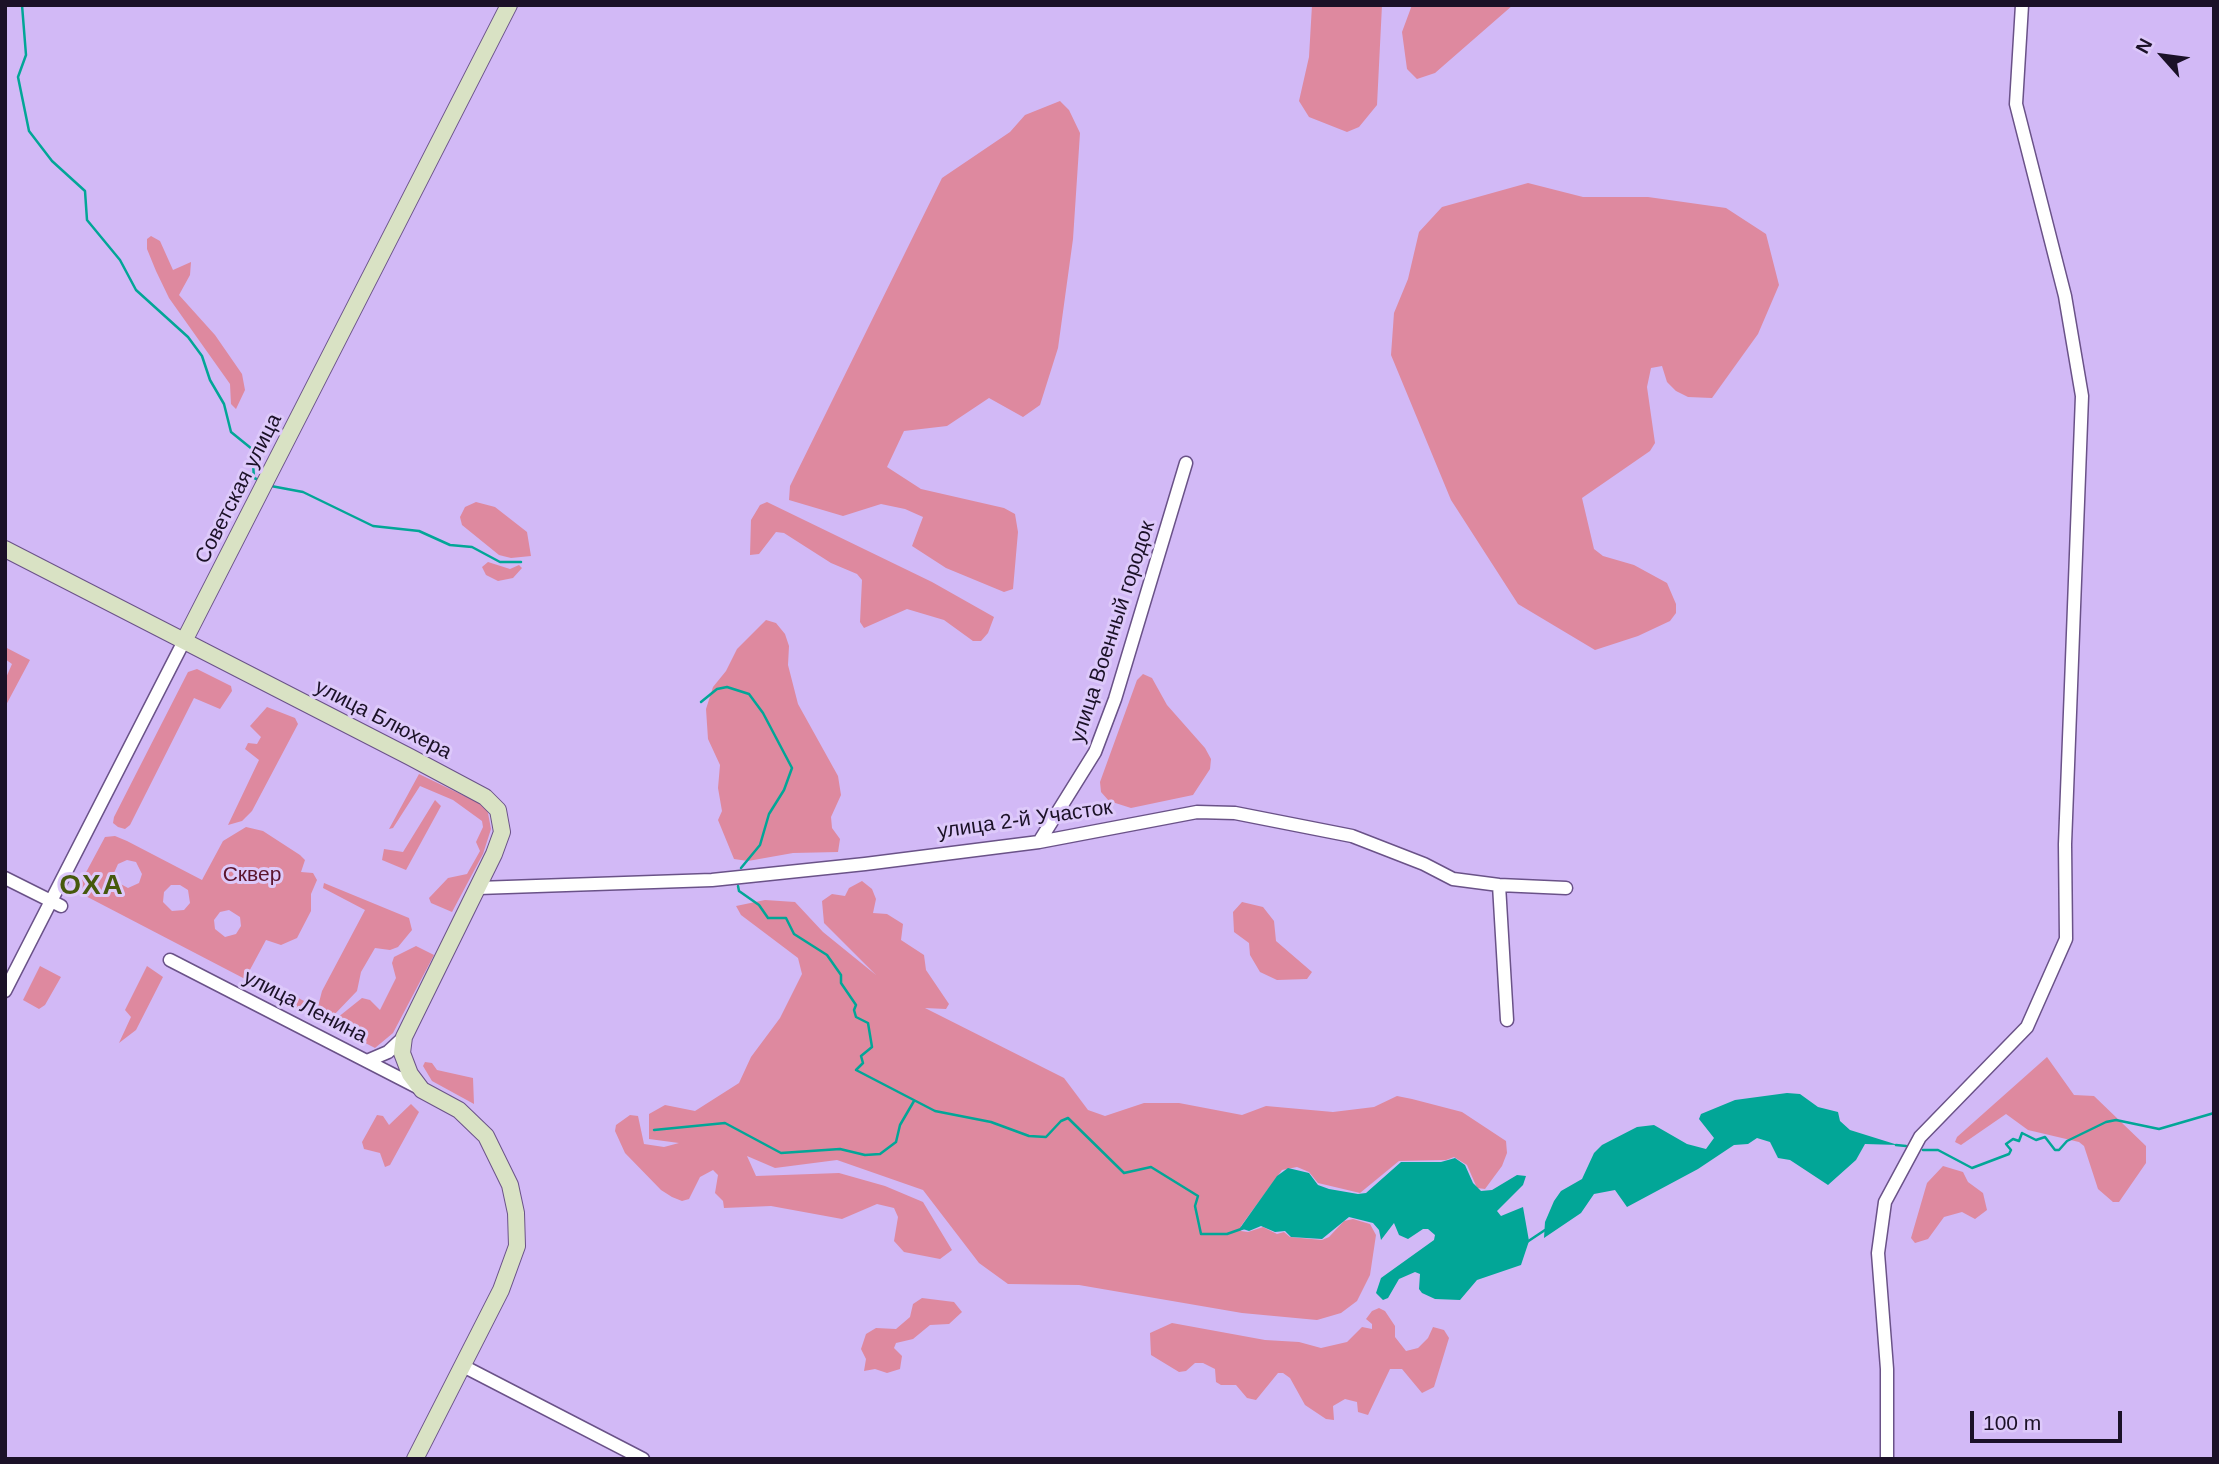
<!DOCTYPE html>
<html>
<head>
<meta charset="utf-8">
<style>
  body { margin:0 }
  #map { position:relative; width:2219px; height:1464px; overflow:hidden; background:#d2b9f6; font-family:Arial,sans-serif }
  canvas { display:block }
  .frame { position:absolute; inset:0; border:7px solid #1b1127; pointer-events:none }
  .north { position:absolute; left:2128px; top:21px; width:70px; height:70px; -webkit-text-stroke:5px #ddc9fa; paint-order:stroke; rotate:298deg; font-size:19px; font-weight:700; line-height:28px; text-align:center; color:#1b1127 }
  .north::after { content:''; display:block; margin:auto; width:24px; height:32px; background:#1b1127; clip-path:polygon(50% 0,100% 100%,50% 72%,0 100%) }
  .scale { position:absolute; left:1970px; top:1411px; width:152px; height:32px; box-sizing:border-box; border:4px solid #1b1127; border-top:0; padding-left:9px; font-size:21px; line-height:24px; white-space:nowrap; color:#1b1127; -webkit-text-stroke:5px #ddc9fa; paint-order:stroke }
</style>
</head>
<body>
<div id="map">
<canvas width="2219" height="1464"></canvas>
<div class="frame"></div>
<div class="north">N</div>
<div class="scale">100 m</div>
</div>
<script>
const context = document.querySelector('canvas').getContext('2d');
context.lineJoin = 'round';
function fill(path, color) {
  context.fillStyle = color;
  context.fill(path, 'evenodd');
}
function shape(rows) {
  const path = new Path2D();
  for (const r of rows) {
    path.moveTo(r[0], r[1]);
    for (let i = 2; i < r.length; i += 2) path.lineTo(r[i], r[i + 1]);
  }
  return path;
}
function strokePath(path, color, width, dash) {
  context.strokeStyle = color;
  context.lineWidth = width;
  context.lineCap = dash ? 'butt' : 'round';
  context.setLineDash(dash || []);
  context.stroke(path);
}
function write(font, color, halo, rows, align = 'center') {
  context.font = font + ' Arial,sans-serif';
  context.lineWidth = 6;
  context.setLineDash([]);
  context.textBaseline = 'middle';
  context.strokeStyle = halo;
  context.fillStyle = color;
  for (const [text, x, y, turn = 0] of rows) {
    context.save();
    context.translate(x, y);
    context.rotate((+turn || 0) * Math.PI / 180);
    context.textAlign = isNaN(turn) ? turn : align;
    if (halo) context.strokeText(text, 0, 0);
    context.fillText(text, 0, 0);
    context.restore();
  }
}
const green = shape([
  [1312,5,1382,5,1377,105,1359,127,1347,132,1309,117,1299,101,1309,57],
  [1412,5,1513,5,1435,73,1417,79,1407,69,1402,32],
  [1060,101,1069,110,1080,133,1073,239,1058,348,1040,405,1023,417,989,398,947,426,904,431,887,467,921,489,1004,508,1015,514,1018,532,1013,589,1004,592,946,568,912,546,923,517,905,509,881,504,843,516,789,500,790,486,942,178,1010,132,1025,115],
  [1528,183,1583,197,1648,197,1726,208,1766,234,1779,285,1758,334,1712,398,1688,397,1676,391,1667,382,1662,366,1651,368,1647,387,1655,443,1650,451,1582,498,1594,549,1603,556,1634,565,1667,583,1676,604,1676,613,1670,621,1638,636,1595,650,1518,604,1451,500,1391,355,1394,313,1408,279,1419,232,1442,207],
  [151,236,160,241,173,270,191,262,190,275,179,295,215,335,242,374,245,390,236,409,231,404,230,384,169,298,156,271,147,249,147,239],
  [476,502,495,507,527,532,531,556,511,558,499,555,462,525,460,517,465,507],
  [767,502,932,582,994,617,988,633,981,641,973,641,944,620,907,609,864,628,860,622,862,580,857,574,831,563,784,533,776,532,759,554,750,555,751,520,760,505],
  [488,562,510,569,519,565,522,568,513,578,498,581,486,575,482,567],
  [766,620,776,623,785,634,789,646,788,665,798,704,838,776,841,795,831,817,832,828,840,839,838,852,793,853,748,861,734,859,718,820,722,811,718,788,720,765,708,739,706,709,713,687,726,671,737,649],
  [5,647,30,660,5,707,5,680,12,664,5,659],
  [197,669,231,686,232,691,220,709,194,698,130,825,125,829,118,827,113,823,114,817,188,672],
  [1143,674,1152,678,1167,705,1205,748,1211,759,1210,769,1193,795,1131,808,1109,801,1101,792,1100,782,1137,680],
  [267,707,295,718,298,724,252,811,242,821,228,825,259,760,245,749,248,743,257,744,261,737,250,726],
  [419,774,483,805,488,813,491,829,483,854,452,912,431,903,429,898,448,878,467,874,480,851,476,842,483,827,482,821,453,800,420,786,393,828,389,829],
  [435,800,441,806,406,870,382,860,384,849,403,852],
  [246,827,263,831,300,855,305,860,301,872,313,873,317,880,311,894,311,911,297,938,281,945,266,940,245,979,76,891,105,837,115,836,127,841,202,880,223,841],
  [127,860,136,862,142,874,139,883,128,888,117,882,114,873,118,864],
  [180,885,188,890,190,903,184,910,172,911,163,902,164,892,171,885],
  [229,910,240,917,241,926,236,934,225,937,215,929,214,920,220,912],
  [862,881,872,889,876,899,873,913,887,914,903,924,901,940,924,955,926,970,949,1004,946,1009,925,1008,1064,1078,1088,1110,1105,1116,1144,1103,1179,1103,1242,1115,1266,1106,1333,1112,1374,1107,1397,1096,1412,1099,1462,1112,1506,1141,1507,1153,1502,1166,1485,1189,1477,1188,1467,1165,1454,1157,1446,1160,1399,1161,1360,1193,1318,1183,1309,1172,1297,1167,1282,1170,1241,1226,1241,1231,1248,1232,1263,1227,1277,1234,1284,1232,1290,1237,1322,1240,1329,1237,1344,1221,1353,1219,1370,1224,1376,1235,1370,1275,1357,1301,1341,1313,1317,1320,1242,1313,1079,1285,1008,1284,979,1263,923,1190,837,1160,775,1168,747,1156,756,1176,839,1173,885,1186,923,1202,952,1250,940,1259,904,1252,894,1241,898,1217,894,1208,877,1204,842,1219,771,1206,724,1208,723,1201,715,1193,718,1175,713,1170,700,1177,689,1199,682,1201,672,1197,661,1190,625,1153,615,1131,616,1125,630,1115,638,1116,644,1144,664,1147,679,1143,649,1139,649,1114,665,1105,695,1111,739,1083,751,1057,780,1018,802,974,798,958,741,915,736,906,765,900,795,902,823,932,876,975,824,923,822,901,832,894,845,896,849,888],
  [324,883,409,918,412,930,398,947,390,950,375,948,361,972,357,991,332,1017,323,1022,315,1018,322,991,365,910,323,888],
  [1242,902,1263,907,1274,921,1276,941,1312,972,1307,979,1277,980,1260,972,1250,955,1249,943,1234,932,1233,912],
  [416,946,434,955,393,1033,375,1048,334,1027,337,1018,362,998,370,1000,380,1010,396,978,392,963,394,957],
  [40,966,61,977,45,1005,39,1009,23,1000],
  [147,966,163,977,136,1030,119,1043,131,1017,125,1010],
  [266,981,304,1001,307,1003,305,1009,300,1010,262,990,259,986],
  [2047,1057,2074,1095,2094,1096,2146,1146,2146,1163,2119,1202,2113,1202,2098,1189,2084,1146,2079,1142,2028,1130,2006,1114,1961,1145,1955,1142,1957,1137],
  [425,1062,432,1063,437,1070,473,1078,474,1104,432,1081,423,1066],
  [411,1104,419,1112,390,1165,385,1167,380,1153,364,1149,362,1142,377,1115,383,1116,389,1125],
  [1943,1166,1963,1172,1968,1182,1983,1193,1987,1210,1975,1219,1962,1212,1944,1217,1928,1239,1915,1243,1911,1238,1927,1183],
  [922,1298,954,1302,962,1312,949,1324,930,1325,913,1339,896,1343,894,1348,902,1356,900,1369,887,1373,875,1369,864,1371,866,1359,861,1349,866,1334,876,1328,896,1329,910,1317,913,1304],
  [1379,1308,1385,1311,1395,1326,1395,1337,1406,1351,1418,1348,1428,1338,1433,1327,1444,1330,1449,1338,1434,1387,1422,1393,1402,1369,1390,1369,1368,1415,1358,1412,1357,1402,1345,1399,1333,1406,1334,1420,1326,1419,1305,1405,1290,1378,1283,1373,1278,1373,1256,1400,1247,1398,1236,1385,1221,1385,1216,1382,1215,1369,1203,1363,1195,1363,1186,1371,1179,1372,1151,1355,1150,1333,1172,1323,1265,1340,1299,1342,1321,1348,1347,1342,1362,1327,1372,1329,1372,1324,1366,1319,1372,1311]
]);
const water = shape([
  [1787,1093,1800,1094,1818,1107,1838,1112,1840,1121,1850,1130,1898,1145,1865,1144,1856,1160,1828,1185,1790,1160,1778,1158,1770,1142,1757,1138,1748,1144,1734,1145,1698,1169,1627,1207,1615,1190,1594,1194,1581,1213,1544,1238,1545,1222,1554,1201,1561,1191,1582,1179,1594,1153,1602,1145,1637,1127,1654,1125,1687,1144,1706,1149,1714,1138,1699,1119,1701,1114,1735,1100],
  [1455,1158,1465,1165,1473,1183,1481,1191,1492,1190,1517,1175,1526,1176,1523,1185,1497,1211,1501,1216,1523,1207,1529,1241,1521,1265,1477,1280,1460,1300,1435,1299,1422,1293,1419,1289,1420,1274,1415,1272,1399,1279,1388,1298,1383,1300,1376,1293,1381,1278,1434,1240,1435,1235,1428,1229,1423,1229,1408,1239,1399,1235,1394,1223,1381,1240,1379,1230,1373,1223,1349,1217,1322,1239,1291,1237,1285,1231,1275,1232,1261,1226,1249,1231,1240,1228,1277,1176,1288,1168,1309,1173,1318,1185,1329,1189,1358,1194,1366,1193,1401,1162,1441,1162]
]);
const stream = shape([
  [22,5,26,55,18,77,29,131,52,161,85,191,87,220,120,260,136,290,188,337,202,356,210,380,224,404,231,432,252,449,254,478,259,480],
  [271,486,303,492,373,526,419,531,450,545,472,547,500,562,521,562],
  [701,702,717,689,727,687,749,694,763,713,792,768,784,790,769,814,760,845,741,868],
  [738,886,739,891,759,905,768,918,786,918,794,934,827,955,841,975,841,983,856,1005,854,1010,856,1017,868,1023,872,1047,861,1056,863,1063,856,1070,935,1111,991,1122,1029,1136,1046,1137,1061,1121,1068,1118,1124,1173,1151,1167,1198,1196,1195,1206,1201,1234,1227,1234,1244,1228],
  [654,1130,725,1123,781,1153,840,1149,865,1155,880,1154,896,1142,900,1125,914,1101],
  [1896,1145,1906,1146],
  [1923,1150,1938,1150,1972,1168,2009,1154,2011,1150,2006,1144,2013,1139,2019,1141,2022,1133,2036,1140,2045,1137,2055,1150,2059,1150,2067,1141,2106,1122,2116,1120,2159,1129,2214,1113],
  [1527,1242,1545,1230]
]);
const street = shape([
  [1039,842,1095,752,1115,699,1186,463],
  [5,878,61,906],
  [1499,885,1507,1020],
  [478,888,712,880,865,864,1039,842,1197,812,1235,813,1352,836,1424,864,1453,879,1499,885,1566,888],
  [170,960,419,1088],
  [5,991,184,641],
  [367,1061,388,1052,404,1037],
  [463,1366,643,1459],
  [1887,1459,1887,1369,1878,1253,1885,1202,1920,1137,2027,1027,2066,939,2065,844,2082,396,2065,296,2016,104,2022,5]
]);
const secondary = shape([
  [5,549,410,757,485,797,498,810,502,832,494,854,404,1037,402,1053,410,1074,422,1090,459,1110,486,1136,510,1185,516,1213,517,1246,501,1290,415,1459],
  [184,641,509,5]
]);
const streetNames = [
  ["Советская улица",239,489,-63],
  ["улица Военный городок",1113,632,-72],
  ["улица Блюхера",383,720,27],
  ["улица 2-й Участок",1025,820,-8],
  ["улица Ленина",305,1007,27]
];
const parkNames = [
  ["Сквер",252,875]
];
const districtNames = [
  ["ОХА",92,886]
];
fill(green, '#de899f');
fill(water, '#02a697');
strokePath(stream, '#02a697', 2.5);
strokePath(street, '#6a5288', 15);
strokePath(secondary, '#6a5288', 18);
strokePath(street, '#fff', 12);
strokePath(secondary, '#d9e2c4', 16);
write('21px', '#1b1127', '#ddc9fa', streetNames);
write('21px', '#5b142d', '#ddc9fa', parkNames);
context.letterSpacing = '2px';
write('bold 28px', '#46590d', '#ddc9fa', districtNames);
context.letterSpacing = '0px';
</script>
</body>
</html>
